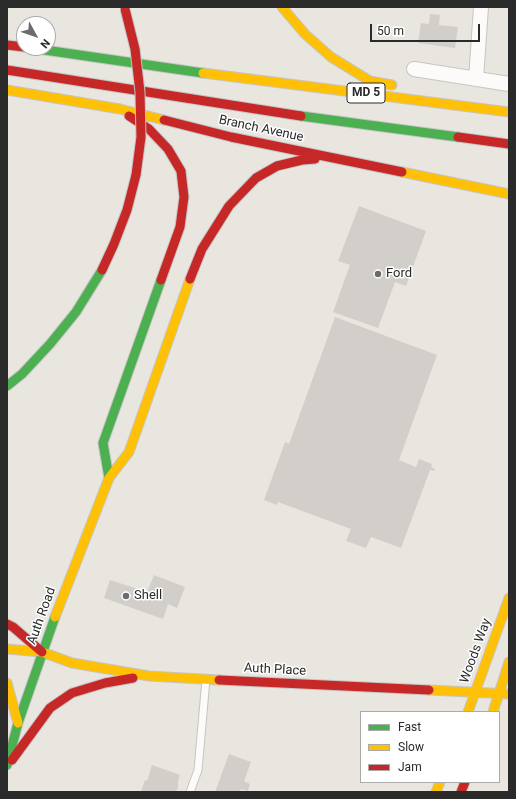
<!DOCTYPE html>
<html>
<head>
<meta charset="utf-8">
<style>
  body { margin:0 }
  #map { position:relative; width:516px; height:799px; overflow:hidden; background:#e9e6e0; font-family:Roboto,sans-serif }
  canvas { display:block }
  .frame { position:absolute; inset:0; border:8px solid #2a2a2a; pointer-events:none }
  .legend { position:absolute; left:360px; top:711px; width:140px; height:72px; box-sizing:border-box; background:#fff; border:1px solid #aaa; margin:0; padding:5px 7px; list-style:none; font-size:12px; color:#2a2a2a }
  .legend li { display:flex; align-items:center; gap:8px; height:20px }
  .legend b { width:20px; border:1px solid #aaa }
  .north { position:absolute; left:16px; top:16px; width:40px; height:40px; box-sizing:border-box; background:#fff; border:1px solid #aaa; border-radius:50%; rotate:130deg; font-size:11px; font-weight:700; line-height:16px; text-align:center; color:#2a2a2a }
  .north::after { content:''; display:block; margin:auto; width:14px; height:18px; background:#6d6c6a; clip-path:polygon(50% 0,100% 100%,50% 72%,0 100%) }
  .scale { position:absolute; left:370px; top:24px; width:110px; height:18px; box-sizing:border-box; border:2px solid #2a2a2a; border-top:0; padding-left:5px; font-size:12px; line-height:14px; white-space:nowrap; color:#2a2a2a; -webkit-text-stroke:3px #fff; paint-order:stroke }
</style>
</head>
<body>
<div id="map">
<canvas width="516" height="799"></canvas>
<div class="frame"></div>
<ul class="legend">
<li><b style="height:5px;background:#4caf50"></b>Fast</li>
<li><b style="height:5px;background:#ffc107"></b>Slow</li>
<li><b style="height:5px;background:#c62828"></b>Jam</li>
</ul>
<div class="north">N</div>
<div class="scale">50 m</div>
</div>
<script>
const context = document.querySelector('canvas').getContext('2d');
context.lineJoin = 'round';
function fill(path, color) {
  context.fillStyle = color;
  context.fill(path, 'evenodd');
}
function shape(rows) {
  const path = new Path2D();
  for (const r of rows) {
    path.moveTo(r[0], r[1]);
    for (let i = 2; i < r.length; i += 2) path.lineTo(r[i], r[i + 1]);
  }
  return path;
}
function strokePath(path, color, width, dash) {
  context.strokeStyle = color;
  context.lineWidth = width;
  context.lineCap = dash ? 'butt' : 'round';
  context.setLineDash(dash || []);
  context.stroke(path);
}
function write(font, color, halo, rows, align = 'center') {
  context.font = font + ' Roboto,sans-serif';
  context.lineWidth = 3;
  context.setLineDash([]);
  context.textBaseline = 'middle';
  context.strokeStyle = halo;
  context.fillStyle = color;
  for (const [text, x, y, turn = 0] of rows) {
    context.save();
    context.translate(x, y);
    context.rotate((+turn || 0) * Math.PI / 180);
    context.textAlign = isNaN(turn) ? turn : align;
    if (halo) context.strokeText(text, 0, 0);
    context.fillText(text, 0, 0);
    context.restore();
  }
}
const building = shape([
  [430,14,440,15,439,25,458,27,455,48,418,43,421,23,429,24],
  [359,206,426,231,406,286,395,282,378,328,333,312,350,265,338,261],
  [335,317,437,355,399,460,416,467,419,459,432,464,431,467,435,469,434,471,430,470,401,548,371,537,366,548,346,541,351,529,278,502,277,505,264,500,285,442,289,444],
  [154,575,185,587,177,608,168,604,163,619,104,598,110,580,147,592],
  [229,754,251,762,244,781,250,784,248,791,241,789,240,792,215,792],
  [152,765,180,775,178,781,178,787,177,790,174,792,141,792,145,780,147,781]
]);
const lane = shape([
  [190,792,198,770,206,679]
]);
const street = shape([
  [414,69,509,84],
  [476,79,481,7]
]);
const fast = shape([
  [31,48,203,73],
  [301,116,458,137],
  [7,386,22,374,50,344,76,312,102,270],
  [109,478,103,443,161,280],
  [7,765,18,723,55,617]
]);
const slow = shape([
  [282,7,305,34,331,57,370,81,392,85],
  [203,73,509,112],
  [7,90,120,109,164,120],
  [402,172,509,194],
  [55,617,109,478,129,452,190,279],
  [7,649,42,652],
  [42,652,72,663,149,676,219,680],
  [7,683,18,723],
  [429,690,509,694],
  [468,712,509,598],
  [493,712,509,662],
  [436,792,440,782]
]);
const jam = shape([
  [7,45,24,47],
  [7,70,301,116],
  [129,116,149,129,168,149,181,171,184,197,180,227,161,280],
  [164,120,231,137,402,172],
  [458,137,509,144],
  [102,270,114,244,127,210,136,175],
  [190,279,202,249,229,206,256,178,277,166,302,160,315,159],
  [7,624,13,627,42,652],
  [219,680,429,690],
  [12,760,50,708,72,693,105,683,133,678],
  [461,792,465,782]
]);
const jamBridge = shape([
  [125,9,135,49,140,92,141,137,136,175]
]);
const markers = [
  [378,274,4,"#6d6c6a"],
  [126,596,4,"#6d6c6a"]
];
const shields = [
  [366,93,38]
];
const shieldNames = [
  ["MD 5",366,93]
];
const streetNames = [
  ["Branch Avenue",261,129,12],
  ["Auth Road",42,616,-70],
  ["Woods Way",476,651,-70],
  ["Auth Place",275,670,3]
];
const poiNames = [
  ["Ford",386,274],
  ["Shell",134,596]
];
fill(building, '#d2cfcb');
strokePath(lane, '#c6c5c5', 9);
strokePath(street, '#c6c5c5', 16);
strokePath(fast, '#c6c5c5', 11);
strokePath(slow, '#c6c5c5', 11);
strokePath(jam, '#c6c5c5', 11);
strokePath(lane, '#fcfbfa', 7);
strokePath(street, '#fcfbfa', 14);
strokePath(fast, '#4caf50', 9);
strokePath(slow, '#ffc107', 9);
strokePath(jam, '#c62828', 9);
strokePath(jamBridge, '#c4c4c1', 11, []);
strokePath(jamBridge, '#c62828', 9);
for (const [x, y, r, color] of markers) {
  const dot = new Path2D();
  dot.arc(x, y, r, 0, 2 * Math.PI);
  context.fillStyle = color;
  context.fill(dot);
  strokePath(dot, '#fff', 1.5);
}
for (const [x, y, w] of shields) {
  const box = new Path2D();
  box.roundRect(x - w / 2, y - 10, w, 20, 3);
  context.fillStyle = '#fff';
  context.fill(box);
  strokePath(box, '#2a2a2a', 1);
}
write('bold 12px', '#2a2a2a', null, shieldNames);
write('13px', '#2a2a2a', '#fff', streetNames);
write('13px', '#2a2a2a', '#fff', poiNames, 'left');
</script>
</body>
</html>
